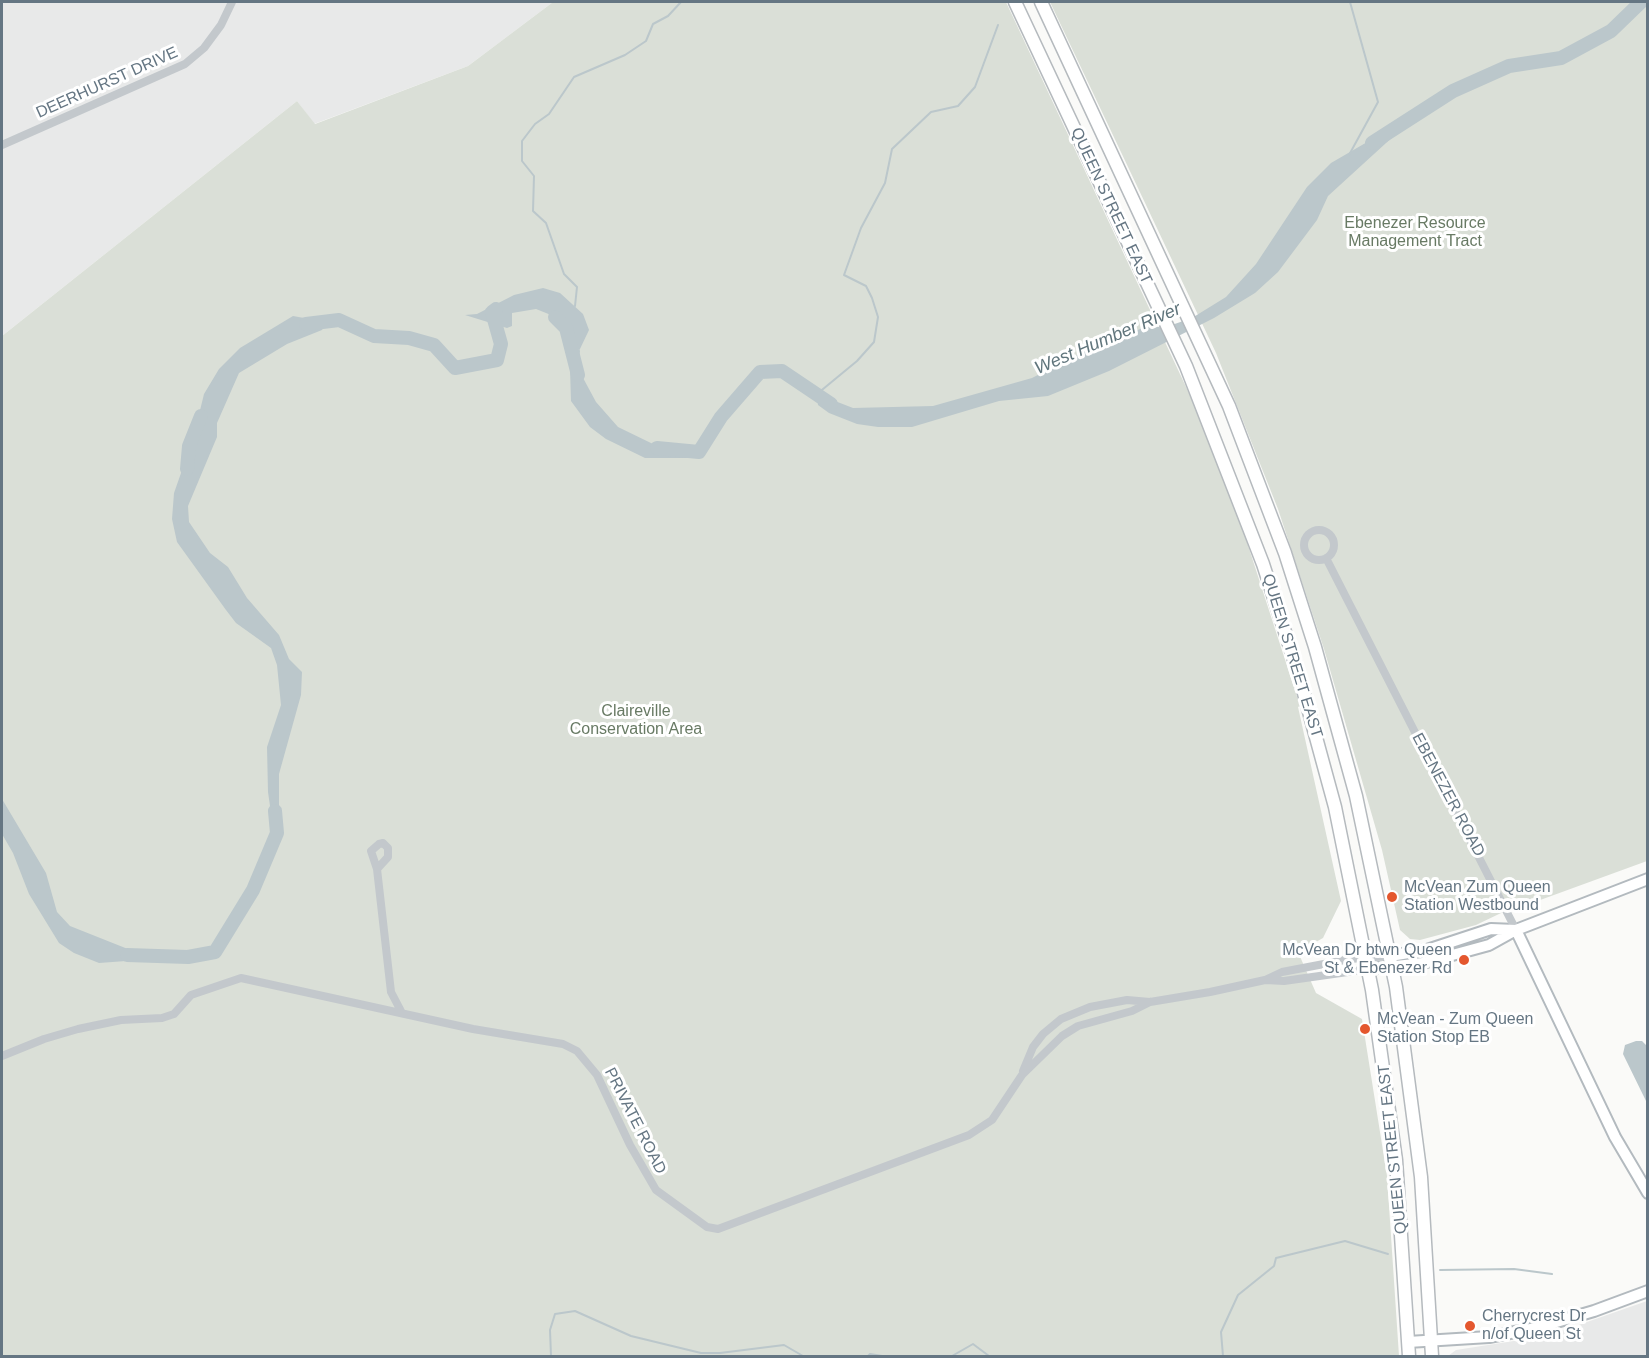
<!DOCTYPE html>
<html>
<head>
<meta charset="utf-8">
<style>
  body { margin:0 }
  #map { position:relative; width:1649px; height:1358px; overflow:hidden; background:#fafaf8; font-family:Arial,sans-serif }
  canvas { display:block }
  .frame { position:absolute; inset:0; border:3px solid #657683; pointer-events:none }
</style>
</head>
<body>
<div id="map">
<canvas width="1649" height="1358"></canvas>
<div class="frame"></div>
</div>
<script>
const context = document.querySelector('canvas').getContext('2d');
context.lineJoin = 'round';
function fill(path, color) {
  context.fillStyle = color;
  context.fill(path, 'evenodd');
}
function shape(rows) {
  const path = new Path2D();
  for (const r of rows) {
    if (r.length === 3) {
      path.moveTo(r[0] + r[2], r[1]);
      path.arc(r[0], r[1], r[2], 0, 2 * Math.PI);
      continue;
    }
    path.moveTo(r[0], r[1]);
    for (let i = 2; i < r.length; i += 2) path.lineTo(r[i], r[i + 1]);
  }
  return path;
}
function strokePath(path, color, width, dash) {
  context.strokeStyle = color;
  context.lineWidth = width;
  context.lineCap = dash ? 'butt' : 'round';
  context.setLineDash(dash || []);
  context.stroke(path);
}
function write(font, color, halo, rows, align = 'center') {
  context.font = font + ' Arial,sans-serif';
  context.lineWidth = 6;
  context.setLineDash([]);
  context.textBaseline = 'middle';
  context.strokeStyle = halo;
  context.fillStyle = color;
  for (const [text, x, y, turn = 0] of rows) {
    context.save();
    context.translate(x, y);
    context.rotate((+turn || 0) * Math.PI / 180);
    context.textAlign = isNaN(turn) ? turn : align;
    if (halo) context.strokeText(text, 0, 0);
    context.fillText(text, 0, 0);
    context.restore();
  }
}
const built = shape([
  [2,2,553,2,468,66,314,124,297,101,2,336],
  [1647,1301,1647,1356,1448,1356,1456,1350,1520,1340,1567,1329]
]);
const green = shape([
  [553,2,1006,2,1194,404,1244,533,1300,706,1298,707,1341,901,1323,938,1298,952,1316,993,1362,1019,1387,1176,1399,1356,2,1356,2,336,297,101,315,124,468,66],
  [1050,2,1647,2,1647,861,1532,903,1522,903,1476,925,1420,940,1410,939,1400,930,1382,850,1324,649,1278,509,1216,353]
]);
const water = shape([
  [1397,133,1328,196,1317,220,1278,272,1255,293,1214,318,1109,371,1048,396,999,401,912,427,878,427,857,424,829,413,818,405,817,394,853,408,933,406,1032,378,1095,346,1151,325,1163,328,1192,318,1226,297,1256,264,1307,187,1331,163,1381,134],
  [543,288,560,293,583,314,589,330,579,351,568,329,551,315,536,309,512,313,512,326,507,328,465,315,477,314,514,295],
  [293,316,326,322,322,330,287,344,239,373,217,423,217,437,188,506,189,522,210,553,228,567,247,598,279,635,289,659,302,672,301,695,279,774,279,821,276,827,272,820,268,792,267,747,281,705,277,665,271,648,236,623,226,610,177,542,172,519,174,493,193,439,204,394,219,369,240,348],
  [578,356,582,376,596,402,618,427,653,444,677,450,705,449,703,454,686,458,645,458,606,439,590,427,571,401,570,369,574,357],
  [2,799,46,873,57,912,70,926,153,959,99,963,74,953,59,943,29,894,13,853,2,834],
  [1636,1041,1642,1041,1647,1046,1647,1103,1623,1054,1625,1045]
]);
const stream = shape([
  [1349,155,1378,102,1350,2],
  [575,306,577,287,564,274,546,223,533,211,534,176,522,161,522,141,535,124,549,114,574,77,625,55,646,41,653,24,668,16,681,2],
  [578,356,579,351],
  [817,394,857,361,874,342,878,317,872,298,866,286,844,275,861,228,885,183,892,149,931,112,958,106,975,87,998,25],
  [1440,1270,1514,1269,1552,1274],
  [551,1356,550,1330,555,1314,575,1311,631,1336,701,1353,720,1353,784,1345,803,1356],
  [868,1356,870,1354,882,1356],
  [952,1356,973,1344,989,1356],
  [1223,1356,1221,1332,1238,1295,1274,1266,1276,1258,1345,1241,1388,1254]
]);
const river = shape([
  [1372,143,1453,91,1509,66,1561,58,1611,31,1641,2],
  [555,317,566,328,578,375],
  [306,324,339,320,374,336,409,338,434,345,455,368,497,360,501,344,492,312,496,309],
  [657,448,699,452,721,417,760,372,782,371,831,404],
  [187,469,189,446,201,416],
  [127,955,188,957,215,952,253,890,277,833,275,811]
]);
const street = shape([
  [2,145,185,64,204,48,221,25,232,2],
  [1319,545,15],
  [1326,558,1516,930],
  [377,869,371,851,379,844,383,843,388,848,388,857,377,869,391,992,402,1013],
  [1266,980,1284,981,1369,969],
  [2,1056,44,1039,78,1029,121,1020,162,1018,174,1014,191,995,241,978,473,1029,563,1044,577,1051,597,1075,630,1145,656,1190,707,1227,718,1229,969,1135,992,1120,1022,1075,1062,1036,1078,1026,1132,1011,1150,1002],
  [1023,1071,1033,1047,1043,1034,1061,1019,1090,1007,1127,1000,1150,1002,1210,992,1265,980,1282,972,1350,959,1390,956]
]);
const secondary = shape([
  [1516,930,1615,1137,1648,1193],
  [1390,956,1427,950,1491,929,1516,930],
  [1369,969,1423,963,1489,945,1516,930,1648,879],
  [1408,1342,1489,1337,1536,1328,1594,1311,1648,1291]
]);
const primary = shape([
  [1015,2,1186,366,1263,564,1299,675,1335,807,1372,990,1396,1160,1409,1356],
  [1041,2,1229,406,1285,553,1315,647,1356,796,1396,987,1421,1177,1432,1356]
]);
const markers = [
  [1392,897,6,"#e4572e"],
  [1464,960,6,"#e4572e"],
  [1365,1029,6,"#e4572e"],
  [1470,1326,6,"#e4572e"]
];
const streetNames = [
  ["DEERHURST DRIVE",107,83,-24],
  ["QUEEN STREET EAST",1111,206,65],
  ["QUEEN STREET EAST",1292,656,73],
  ["EBENEZER ROAD",1448,795,62],
  ["PRIVATE ROAD",635,1121,63],
  ["QUEEN STREET EAST",1393,1149,-96]
];
const parkNames = [
  ["Ebenezer Resource",1415,224],
  ["Management Tract",1415,242],
  ["Claireville",636,712],
  ["Conservation Area",636,730]
];
const poiNames = [
  ["McVean Zum Queen",1404,888],
  ["Station Westbound",1404,906],
  ["McVean Dr btwn Queen",1452,951,"right"],
  ["St & Ebenezer Rd",1452,969,"right"],
  ["McVean - Zum Queen",1377,1020],
  ["Station Stop EB",1377,1038],
  ["Cherrycrest Dr",1482,1317],
  ["n/of Queen St",1482,1335]
];
const waterNames = [
  ["West Humber River",1108,339,-23]
];
fill(built, '#e8e9e9');
fill(green, '#dadfd7');
fill(water, '#bbc7cb');
strokePath(stream, '#bbc7cb', 2);
strokePath(river, '#bbc7cb', 14);
strokePath(secondary, '#b3babf', 14);
strokePath(primary, '#b5babe', 15);
strokePath(street, '#c3c8cc', 8);
strokePath(secondary, '#fff', 10);
strokePath(primary, '#fff', 12);
for (const [x, y, r, color] of markers) {
  const dot = new Path2D();
  dot.arc(x, y, r, 0, 2 * Math.PI);
  context.fillStyle = color;
  context.fill(dot);
  strokePath(dot, '#fff', 2);
}
write('16px', '#657683', '#fff', streetNames);
write('16px', '#687a64', '#fff', parkNames);
write('16px', '#657683', '#fff', poiNames, 'left');
write('italic 18px', '#60757c', '#fff', waterNames);
</script>
</body>
</html>
